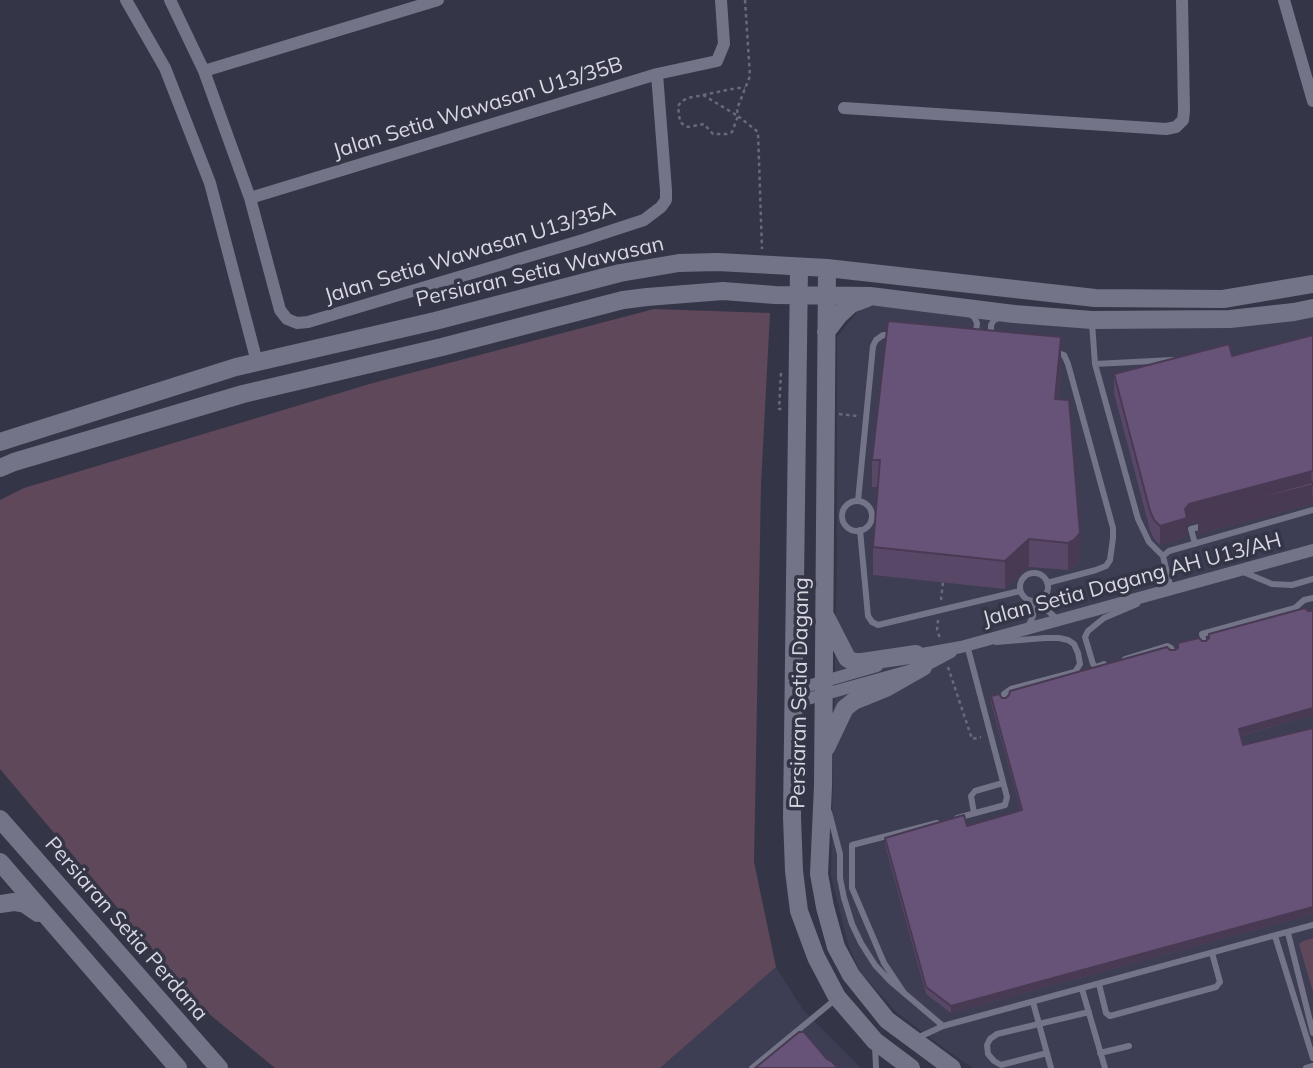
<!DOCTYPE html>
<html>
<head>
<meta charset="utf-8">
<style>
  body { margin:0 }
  canvas { display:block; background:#343546 }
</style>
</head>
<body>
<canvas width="1313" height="1068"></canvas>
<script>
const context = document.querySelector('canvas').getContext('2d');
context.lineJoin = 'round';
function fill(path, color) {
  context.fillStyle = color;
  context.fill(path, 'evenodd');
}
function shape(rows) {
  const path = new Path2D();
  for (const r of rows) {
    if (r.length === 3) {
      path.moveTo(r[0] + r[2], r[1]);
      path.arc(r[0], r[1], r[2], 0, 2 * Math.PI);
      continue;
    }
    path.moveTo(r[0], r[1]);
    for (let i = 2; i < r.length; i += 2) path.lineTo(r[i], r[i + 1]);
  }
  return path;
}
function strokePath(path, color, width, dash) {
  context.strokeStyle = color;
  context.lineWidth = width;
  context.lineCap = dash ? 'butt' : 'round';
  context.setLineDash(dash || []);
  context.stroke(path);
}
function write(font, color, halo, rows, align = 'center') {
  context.font = font + ' Mulish,sans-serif';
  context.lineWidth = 7;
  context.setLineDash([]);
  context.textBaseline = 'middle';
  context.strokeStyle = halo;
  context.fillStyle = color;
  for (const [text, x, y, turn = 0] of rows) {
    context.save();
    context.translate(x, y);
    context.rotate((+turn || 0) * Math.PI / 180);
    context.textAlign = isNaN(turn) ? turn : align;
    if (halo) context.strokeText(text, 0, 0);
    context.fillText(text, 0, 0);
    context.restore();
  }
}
const built = shape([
  [863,305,1089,326,1313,315,1313,1068,973,1068,945,1049,896,1012,860,972,848,944,831,875,837,554,837,337],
  [776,967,803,1010,861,1068,660,1068]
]);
const green = shape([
  [654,309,770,313,761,484,754,862,776,967,660,1068,275,1068,203,1009,0,769,0,500,24,488,373,383],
  [1313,938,1313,992,1299,944,1303,941]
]);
const path = shape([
  [745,0,750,76,737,109,738,116,758,132,762,249],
  [703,95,738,116,732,132,727,134,713,134,704,124,688,127,684,125,680,122,678,106,682,101,688,98,703,95,737,88,745,88],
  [781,373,779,409,783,409],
  [839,414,857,416],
  [941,600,943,582],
  [938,620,937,630,940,638],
  [948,667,972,739,981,737]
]);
const lane = shape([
  [970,314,974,317,977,323,976,334],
  [1092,323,1095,364,1172,360],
  [991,335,991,325,994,320,1002,317],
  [1095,364,1138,519,1149,542,1163,556,1171,589,1169,590],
  [858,501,873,346,876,340,883,335,892,335],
  [857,516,15],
  [860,530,868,616,872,622,878,625,1020,591],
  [1195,544,1191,529,1203,526],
  [1163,556,1169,551,1313,510],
  [1241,571,1272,584,1292,585,1313,579],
  [1034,587,14],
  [1047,583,1096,570,1106,566,1110,560,1113,538,1113,528,1068,364,1064,355,1055,352],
  [1042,599,1048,611,1057,619],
  [1028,627,1033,616,1033,601],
  [996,642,1045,638,1059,638,1068,640,1074,644,1078,653,1080,664,1075,672,1011,689,1004,694,1004,700],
  [1204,643,1202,634,1295,608,1304,600,1313,598],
  [1125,659,1167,646,1171,648,1173,652],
  [1104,664,1096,667,1093,664,1085,637,1088,631,1104,618,1137,604],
  [829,812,840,854,840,878,844,898,852,924,861,943,875,965,890,981,943,1026],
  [974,813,971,796,975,791,1003,783],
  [957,818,1005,805,1007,797,967,645,968,645],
  [1288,933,1313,1033],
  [1275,936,1313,1058],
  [1099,984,1106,1013,1110,1016,1216,987,1220,982,1212,953],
  [1082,989,1105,1068],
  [904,993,884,963,852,888,852,845,937,823],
  [1033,1002,1051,1068],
  [915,1039,943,1026,1313,925],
  [875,1045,876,1068],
  [1047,1053,1001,1065,994,1061,988,1054,987,1045,990,1039,997,1034,1089,1012],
  [1100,1053,1129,1046],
  [752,1068,837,998],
  [1306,1068,1313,1066]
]);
const street = shape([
  [126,0,165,68,210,183,257,362],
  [170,0,204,71,250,198,280,310,287,319,297,323,308,322,583,240,644,220,661,207,666,200,666,190,657,74],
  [1284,0,1313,101],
  [204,71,438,0],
  [844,108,1166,129,1176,127,1183,120,1184,111,1182,0],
  [250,198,657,74,717,61,724,44,721,0],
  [911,656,961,647,1313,550],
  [794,690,877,666],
  [793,703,923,667,951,652]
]);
const secondary = shape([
  [799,268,792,817,794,871,799,911,816,957,837,997,875,1041,911,1068],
  [827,268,823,786,819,874,825,907,836,947,851,975,887,1020,952,1068],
  [826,332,839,315,851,304,867,298],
  [0,442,236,367,435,321,620,273,679,263,718,262,827,268,1095,298,1223,299,1313,284],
  [0,468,14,462,243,394,442,347,623,300,647,297,723,291,775,295,870,296,1014,314,1092,320,1230,319,1294,312,1313,308],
  [826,617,847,658,853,662,862,662,916,654],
  [826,748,845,708,854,701,886,688,923,667],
  [0,819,219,1068],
  [0,862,178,1068],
  [0,904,14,902,25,904,38,913]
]);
const wall = shape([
  [1313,335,1313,504,1198,534,1198,521,1189,524,1187,526,1187,537,1160,545,1154,539,1150,530,1114,393,1114,374,1232,356],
  [1061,365,1058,399,1080,561,1075,566,1068,570,1029,567,1005,589,873,575,873,547,878,487,872,487,872,460],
  [1202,641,1313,715,1241,736,1243,745,1313,728,1313,914,951,1013,926,994,885,845,885,838,967,826,1021,811,991,703,991,696,1006,698,1170,650,1175,650]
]);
const shadedWall = shape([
  [1061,337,1061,365,1055,426,1055,399],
  [1311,470,1313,504,1198,534,1198,514,1198,521,1189,524,1187,526,1187,537,1160,545,1160,526,1185,509,1189,504],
  [1080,533,1080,561,1075,566,1068,570,1068,543],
  [1029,539,1029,567,1005,589,1005,561],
  [1313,708,1313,715,1239,736,1239,729],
  [1313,907,1313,914,951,1013,951,1006]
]);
const building = shape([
  [888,321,1061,337,1055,399,1069,400,1080,533,1075,539,1068,543,1029,539,1005,561,873,547,880,460,872,460,888,321],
  [1313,335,1313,471,1189,504,1185,509,1187,518,1160,526,1154,520,1150,511,1114,374,1229,344,1232,356,1313,335],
  [1313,482,1313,485,1198,515,1198,514,1313,482],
  [1305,608,1308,611,1312,611,1313,610,1313,708,1239,729,1243,745,1313,728,1313,907,951,1006,926,987,885,838,964,815,967,826,1022,810,991,696,999,694,1002,698,1006,698,1009,695,1010,691,1167,647,1170,650,1175,650,1178,648,1178,643,1199,638,1202,641,1206,641,1209,638,1209,634,1305,608],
  [799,1032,804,1032,827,1059,831,1061,838,1068,755,1068,799,1032]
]);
const streetNames = [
  ["Jalan Setia Wawasan U13/35B",478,108,-17],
  ["Jalan Setia Wawasan U13/35A",470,253,-17],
  ["Persiaran Setia Wawasan",540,272,-13],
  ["Jalan Setia Dagang AH U13/AH",1132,580,-15],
  ["Persiaran Setia Dagang",800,693,-89],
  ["Persiaran Setia Perdana",126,929,49]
];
fill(built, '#3d3d54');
fill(green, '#5f4859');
strokePath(path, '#696a79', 2.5, [3.5, 3.5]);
strokePath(lane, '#737487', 6);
strokePath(street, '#737487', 12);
strokePath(secondary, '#737487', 18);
fill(wall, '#594767');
fill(shadedWall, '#493a54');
fill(building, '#685378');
strokePath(building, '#493a54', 2);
write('21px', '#d8d8e3', '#343546', streetNames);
</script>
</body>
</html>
